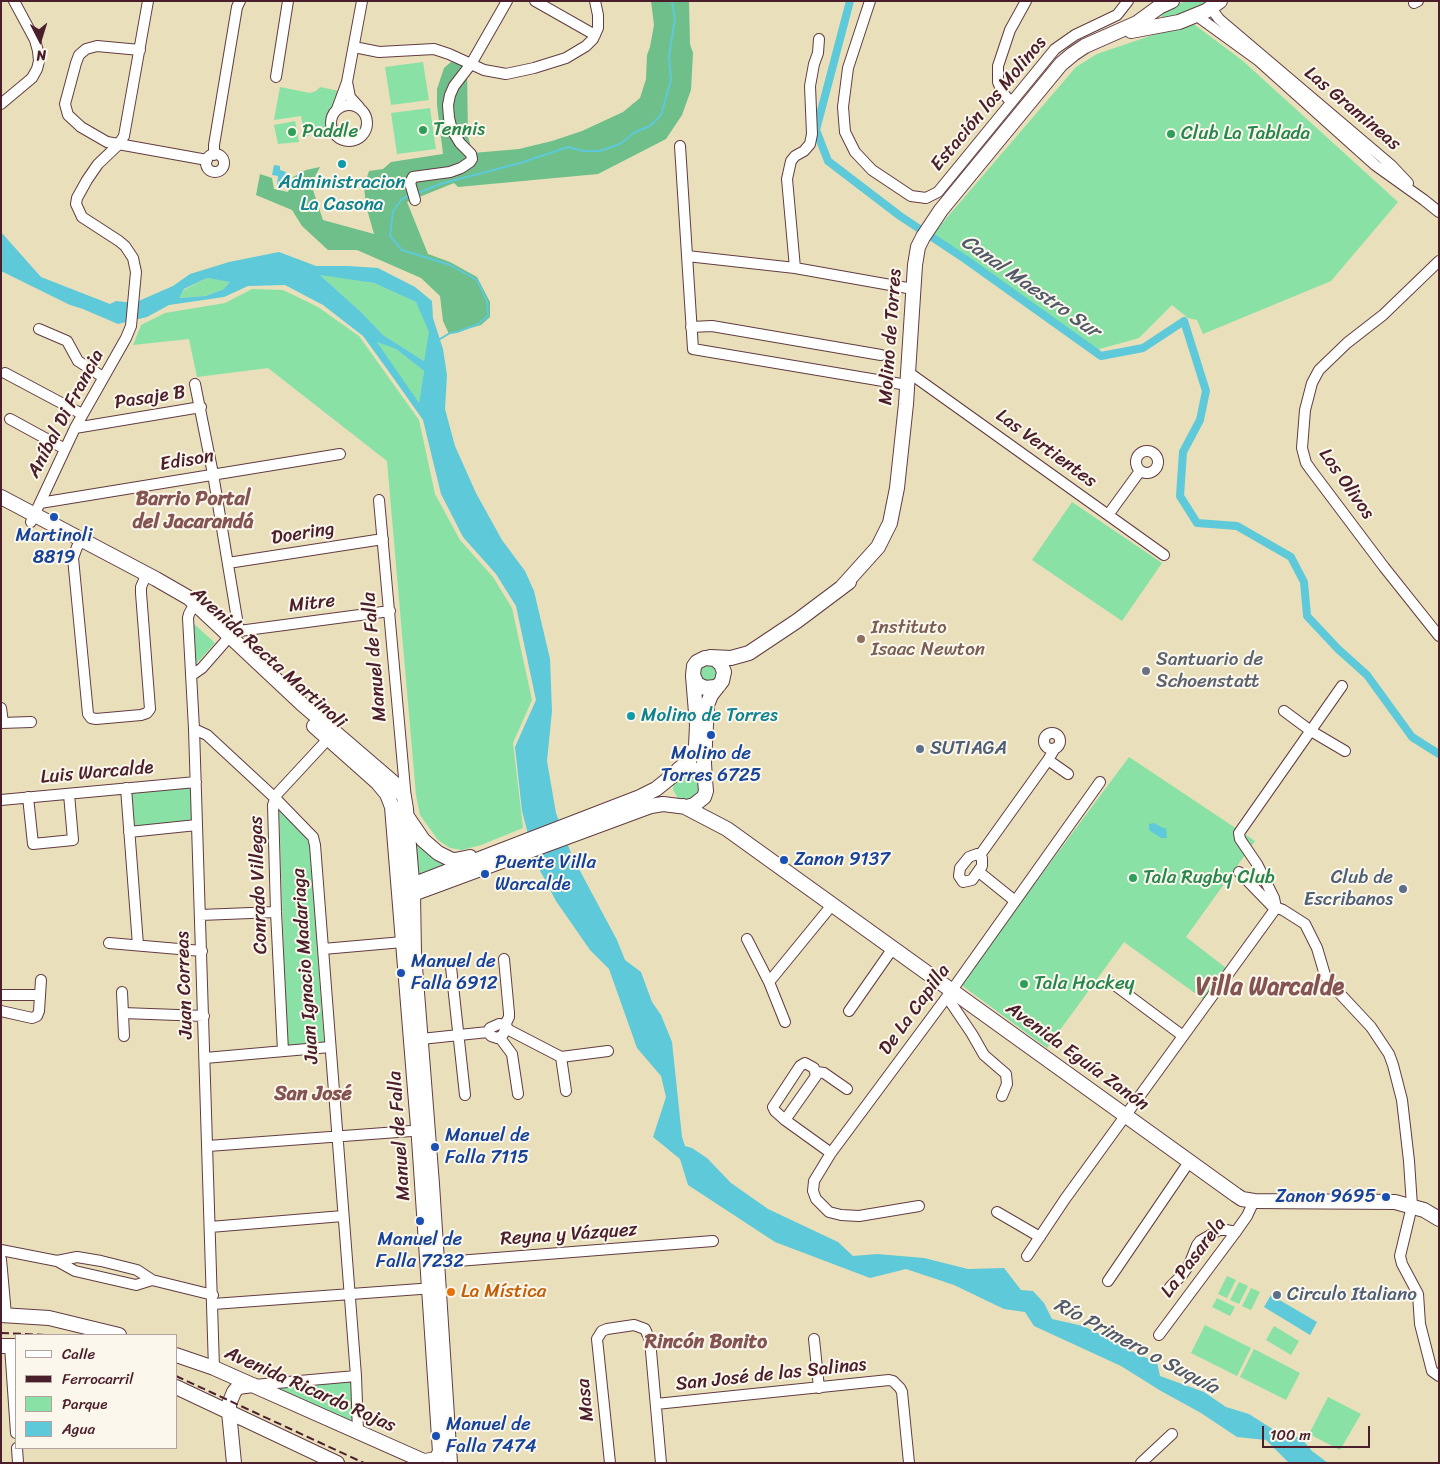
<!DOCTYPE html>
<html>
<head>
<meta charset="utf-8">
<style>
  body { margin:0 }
  #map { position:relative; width:1440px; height:1464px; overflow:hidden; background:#e9dfbb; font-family:Sriracha,sans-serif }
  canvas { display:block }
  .frame { position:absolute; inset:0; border:2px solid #4a1f2b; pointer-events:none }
  .legend { position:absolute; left:15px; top:1334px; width:162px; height:115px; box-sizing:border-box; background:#fbf7ec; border:1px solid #b4a19f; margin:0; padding:6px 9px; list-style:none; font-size:15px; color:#4a1f2b }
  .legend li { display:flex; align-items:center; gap:10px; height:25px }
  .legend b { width:25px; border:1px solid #b4a19f }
  .north { position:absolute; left:15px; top:15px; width:50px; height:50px; -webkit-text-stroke:4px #fbf7ec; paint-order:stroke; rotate:175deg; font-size:14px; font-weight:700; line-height:20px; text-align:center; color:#4a1f2b }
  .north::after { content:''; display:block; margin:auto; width:18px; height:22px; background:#4a1f2b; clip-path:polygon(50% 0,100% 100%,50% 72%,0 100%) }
  .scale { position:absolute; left:1262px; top:1426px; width:108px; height:22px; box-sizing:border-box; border:2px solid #4a1f2b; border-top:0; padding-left:6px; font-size:15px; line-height:18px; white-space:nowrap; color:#4a1f2b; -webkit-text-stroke:4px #fbf7ec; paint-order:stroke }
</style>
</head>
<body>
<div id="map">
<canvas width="1440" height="1464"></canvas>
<div class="frame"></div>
<ul class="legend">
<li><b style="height:6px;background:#fff"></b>Calle</li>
<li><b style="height:6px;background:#4a1f2b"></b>Ferrocarril</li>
<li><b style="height:14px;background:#89e1a5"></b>Parque</li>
<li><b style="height:14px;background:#5ec9d8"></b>Agua</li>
</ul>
<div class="north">N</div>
<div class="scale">100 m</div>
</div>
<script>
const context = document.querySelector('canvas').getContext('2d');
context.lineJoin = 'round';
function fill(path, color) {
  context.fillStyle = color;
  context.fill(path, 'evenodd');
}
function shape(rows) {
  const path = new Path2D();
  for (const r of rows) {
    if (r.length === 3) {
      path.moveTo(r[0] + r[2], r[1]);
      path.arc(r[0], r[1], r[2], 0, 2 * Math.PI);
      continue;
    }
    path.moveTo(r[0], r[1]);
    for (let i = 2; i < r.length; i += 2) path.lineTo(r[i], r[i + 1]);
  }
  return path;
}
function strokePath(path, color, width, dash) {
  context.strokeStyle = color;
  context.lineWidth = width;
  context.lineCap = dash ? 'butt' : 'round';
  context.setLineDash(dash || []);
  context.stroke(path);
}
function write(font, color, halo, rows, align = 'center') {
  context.font = font + ' Sriracha,sans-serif';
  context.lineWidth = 4;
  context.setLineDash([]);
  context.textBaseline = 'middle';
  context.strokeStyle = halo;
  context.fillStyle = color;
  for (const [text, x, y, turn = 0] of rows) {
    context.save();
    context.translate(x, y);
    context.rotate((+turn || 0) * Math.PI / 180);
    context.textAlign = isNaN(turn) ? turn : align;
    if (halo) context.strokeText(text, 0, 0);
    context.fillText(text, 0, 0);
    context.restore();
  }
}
const green = shape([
  [1186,1,1204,1,1204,7,1163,20,1161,16,1164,10],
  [1191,22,1243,61,1398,202,1331,281,1203,334,1197,320,1188,318,1172,305,1139,338,1096,350,1020,298,932,235,1076,67,1097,54],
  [423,62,429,100,391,105,385,67],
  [280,87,310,93,316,91,320,87,339,91,332,109,328,113,326,119,326,129,320,129,305,138,301,116,274,120],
  [430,108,436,149,397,154,391,113],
  [295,121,299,142,278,144,274,125],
  [319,274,374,283,416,302,430,332,424,361,383,335,361,312],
  [207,278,231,282,224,289,204,296,178,298,184,290],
  [252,289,283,290,318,307,359,336,419,420,435,494,460,540,493,577,512,608,532,700,513,743,523,828,481,845,462,850,450,848,438,840,420,815,416,795,387,461,268,368,197,377,189,339,133,345,141,325,165,313,225,303],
  [376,341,396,349,424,371,419,404],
  [1072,502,1162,563,1122,621,1032,560],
  [193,623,215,643,195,665],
  [709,662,718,670,716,679,710,682,701,680,699,670,700,667],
  [1129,757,1255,841,1186,937,1226,968,1203,999,1124,942,1047,1048,960,984],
  [684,773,699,779,700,792,690,800,678,798,673,790,674,781],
  [191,786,192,821,135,827,131,791],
  [279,808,304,833,310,846,324,1043,287,1047],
  [412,832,450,865,417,880],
  [1227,1276,1236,1280,1227,1298,1218,1294],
  [1239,1282,1248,1286,1239,1304,1230,1300],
  [1251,1288,1260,1292,1251,1310,1242,1306],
  [1217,1298,1235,1307,1230,1316,1212,1307],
  [1205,1325,1251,1348,1237,1376,1191,1353],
  [1274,1326,1299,1341,1291,1355,1266,1340],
  [1254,1349,1300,1373,1286,1400,1240,1377],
  [352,1381,355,1422,271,1388],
  [1328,1397,1361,1414,1340,1450,1309,1434]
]);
const forest = shape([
  [651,1,689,1,690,44,693,53,691,90,682,115,666,139,598,174,458,187,454,183,407,202,428,254,450,262,477,277,490,302,490,317,481,325,449,334,443,321,440,296,421,278,357,250,328,250,302,226,292,210,256,195,260,174,272,178,274,189,288,192,293,177,306,170,320,167,311,184,323,220,374,234,366,206,364,186,369,171,383,169,391,162,443,154,437,105,437,89,444,68,451,62,462,64,462,67,467,70,468,137,473,153,519,149,552,141,582,131,623,112,640,98,646,79,647,55,650,47,654,25]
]);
const water = shape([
  [274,165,280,166,280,170,286,172,283,186,277,185,278,176,272,175],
  [1,232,41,277,110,304,116,301,134,303,173,286,190,274,229,262,279,252,316,266,348,266,378,268,415,287,432,301,433,318,443,349,447,375,445,409,455,446,476,493,502,540,525,571,534,591,550,659,552,711,547,761,556,813,572,856,617,940,625,960,641,972,652,1002,661,1015,672,1042,682,1137,685,1146,692,1148,707,1158,731,1183,768,1209,838,1242,853,1256,877,1254,924,1258,968,1269,1004,1268,1021,1290,1033,1291,1044,1303,1052,1319,1083,1326,1106,1337,1139,1355,1157,1362,1160,1376,1204,1392,1226,1407,1249,1414,1274,1430,1301,1438,1312,1451,1328,1463,1289,1463,1266,1440,1237,1437,1201,1413,1161,1391,1121,1366,1034,1326,1025,1312,1004,1309,954,1285,906,1269,870,1278,775,1242,688,1185,680,1159,653,1137,666,1097,661,1076,637,1048,609,969,590,950,556,901,535,861,522,811,515,747,536,700,516,606,496,574,463,537,441,494,423,420,387,369,363,336,323,305,285,285,248,286,224,297,169,305,147,317,118,324,83,309,70,305,1,271],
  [320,275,374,283,416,302,429,332,424,361,383,335,361,312],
  [207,278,230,282,224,289,205,296,179,298,184,289],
  [377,342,396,349,424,371,419,403],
  [1154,823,1163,828,1166,828,1167,838,1161,838,1149,830,1149,824],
  [1271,1295,1317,1322,1310,1335,1264,1307]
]);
const stream = shape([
  [418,193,440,184,520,163,568,147,583,151,600,151,620,144,635,132,650,126,661,115,671,80,669,56,675,19,672,1],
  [411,195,402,199,393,211,390,236,402,250,450,265,477,280,487,301,488,316,478,324,457,332,450,333,440,339]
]);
const canal = shape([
  [850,1,816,130,828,161,900,216,965,259,1101,356,1143,348,1184,321,1206,391,1200,420,1183,452,1180,496,1197,523,1237,526,1291,557,1304,582,1307,616,1338,649,1367,675,1412,737,1439,754]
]);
const minor = shape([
  [535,1,595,35],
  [870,1,848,68,843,107,845,132,855,152,872,170,911,196,926,198,938,192,1055,49,1075,35,1117,15,1128,1],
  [1414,3,1418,1],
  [1211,8,1219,19,1391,165,1408,183],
  [1197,16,1259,61,1375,165,1424,200,1439,212],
  [354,47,379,52,434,49,449,54,484,70,506,74,534,68,566,58,586,46,593,39,598,28,598,15,595,1],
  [140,50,97,46,86,49,79,55,76,63,65,104,68,115,81,127,107,142,207,160],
  [276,77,288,1],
  [347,82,362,1],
  [1011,102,1002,92,998,82,998,66,1010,30,1026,1],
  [1,104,32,78,37,69,39,61,38,51,35,40,14,1],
  [349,123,18],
  [337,109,347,82,350,97,359,107],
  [680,146,693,349,907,385],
  [215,163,9],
  [214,155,214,145,237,7,240,1],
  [415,200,410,183,413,177,450,172,461,168,470,162,472,159,471,154,460,143,452,130,449,118,448,105,450,95,454,86,471,64,507,1],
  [687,256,795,268,913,289],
  [1439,261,1383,315,1347,343,1319,370,1312,383,1305,410,1302,448,1306,463,1311,470,1384,567,1439,636],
  [795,268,787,179,791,161,795,156,804,151,810,144,812,134,810,86,814,64,818,53,819,39],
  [691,327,712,326,881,355],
  [39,329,67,341,78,361,103,377],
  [908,372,1164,555],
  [5,373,82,414],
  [195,384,213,474,239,631],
  [10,419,65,449],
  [75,428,201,407],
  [1147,462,11],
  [379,500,406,800],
  [40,503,340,454],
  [1108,515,1140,471],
  [31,522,75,428,126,338,131,326,136,272,133,258,125,246,119,241,82,217,76,204,77,198,87,180,98,164,118,145,124,136,148,1],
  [82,540,77,547,73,558,88,714,91,718,96,719,141,715,147,713,150,709,141,593,141,587,147,573],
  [228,563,383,539],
  [195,603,189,614,188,618,194,729,214,1368],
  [192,675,202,668,230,636,239,631,390,611],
  [1,708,3,723],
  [1284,711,1311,731,1345,751],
  [1,723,31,722],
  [194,729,207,735,275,798,308,832,313,837,315,845,356,1376,358,1432],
  [1052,741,8],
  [1048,760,1068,774],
  [126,788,138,945],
  [28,797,33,844,73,840,69,794],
  [1,800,196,782],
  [129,832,197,825],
  [977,854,982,858,982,866,972,880,963,882,959,876,960,868,969,857,977,854],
  [980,855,1048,760,1055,748],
  [979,872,1015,901],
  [1239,872,1272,906,1283,910,1305,924,1317,948,1325,975,1329,982,1371,1027,1389,1054,1393,1065,1402,1100,1409,1161,1412,1206,1400,1256,1402,1264,1418,1294,1420,1324,1432,1371,1439,1376],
  [200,915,276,912],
  [747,939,769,982,785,1022],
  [109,943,202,951],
  [323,949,403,942],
  [504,959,509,1013,509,1017,505,1025],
  [451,967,465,1095],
  [769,982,832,905],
  [1112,983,1183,1036],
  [122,992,124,1036],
  [1,995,40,995],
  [947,997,972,1034,984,1055,1006,1074,1007,1084,1002,1096],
  [1,1011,32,1018,37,1016,39,1011,41,980],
  [849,1011,893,948],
  [123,1013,204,1016],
  [507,1029,561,1057,608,1051],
  [500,1038,512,1054,518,1094],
  [421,1039,488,1032,491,1036,497,1038,502,1036,507,1027,506,1025,499,1024,490,1028,488,1032],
  [283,1051,276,912,273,805,277,794,328,739],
  [561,1057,566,1091],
  [205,1058,330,1047],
  [817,1072,824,1073,847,1089],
  [785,1120,816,1076,814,1068,805,1063,800,1066,773,1107,775,1111,785,1120,831,1153],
  [208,1146,425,1130],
  [919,1206,859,1216,841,1215,829,1212,816,1199,813,1191,814,1181,831,1153,952,990,1100,782],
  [997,1212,1040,1237],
  [210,1227,343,1216],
  [1,1250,57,1261,75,1271,136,1285,152,1280],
  [1027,1256,1065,1199,1276,908,1274,898,1257,864,1240,839,1239,833,1342,686],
  [1,1259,6,1315],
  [57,1261,77,1257,101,1261,137,1270,152,1280,213,1295],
  [432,1263,713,1241],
  [1108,1281,1189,1162],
  [1170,1287,1182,1275,1189,1265,1197,1245,1200,1241,1219,1230,1226,1230,1236,1232],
  [213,1304,434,1288],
  [1159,1335,1235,1233,1247,1216,1254,1201],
  [814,1339,819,1388],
  [10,1346,16,1433],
  [254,1385,356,1376],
  [656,1404,889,1380,893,1381,900,1388,902,1392,909,1463],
  [17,1448,18,1463],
  [610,1463,597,1339,602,1331,607,1329,634,1325,645,1329,650,1340,661,1463],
  [1141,1463,1172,1434]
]);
const major = shape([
  [1131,31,1179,22,1206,11,1220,1],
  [1,497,156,579,189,598,302,704,394,783,404,797,406,809,413,894,414,954,432,1184,450,1463],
  [842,587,878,547,890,523,897,488,906,404,915,265,918,247,923,237,941,210,1061,64,1073,54,1085,46,1137,23,1159,7,1172,1],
  [710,657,731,658,749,653,797,621,849,582],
  [314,726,377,782,387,794,392,807,419,1139,440,1452,436,1459,425,1461],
  [678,770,689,761,696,746,697,725,693,676],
  [705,780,704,763,707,705,711,695,722,681,724,672,721,664,715,659,705,658,697,662,694,666,693,675,697,684,705,688,715,687,719,685],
  [683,806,727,829,1236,1195,1242,1199,1254,1201,1395,1202,1424,1210,1439,1219],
  [408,818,423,840,438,853,450,859,455,860,470,857],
  [406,888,412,885,640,797,656,789,681,769,693,769,701,773,705,780,706,791,704,797,694,805,687,807,663,804,651,806,413,894],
  [1,1315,49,1318,119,1335],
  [1,1346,16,1346],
  [176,1355,214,1368,428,1463],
  [176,1387,337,1463],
  [234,1463,229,1412,229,1404,234,1392,238,1387,253,1385]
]);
const rail = shape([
  [1,1333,47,1335],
  [176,1376,364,1463]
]);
const markers = [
  [423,130,5,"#2e9e5b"],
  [292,132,5,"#2e9e5b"],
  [1171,134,5,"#2e9e5b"],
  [342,164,5,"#0f9aa8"],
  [54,517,5,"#1a4fb4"],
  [861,639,5,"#8d6e63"],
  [1146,671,5,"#6b7280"],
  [631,716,5,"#0f9aa8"],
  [711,735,5,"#1a4fb4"],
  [920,749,5,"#5c6f8a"],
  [784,860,5,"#1a4fb4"],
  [485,874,5,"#1a4fb4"],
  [1133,878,5,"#2e9e5b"],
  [1403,889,5,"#5c6f8a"],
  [401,973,5,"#1a4fb4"],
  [1024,984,5,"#2e9e5b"],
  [435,1147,5,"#1a4fb4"],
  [1386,1197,5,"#1a4fb4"],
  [420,1221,5,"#1a4fb4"],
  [451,1292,5,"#e8710a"],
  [1277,1295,5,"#5c6f8a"],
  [436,1436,5,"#1a4fb4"]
];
const streetNames = [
  ["Estación los Molinos",989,104,-50],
  ["Las Gramineas",1352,109,40],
  ["Molino de Torres",891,337,-86],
  ["Pasaje B",150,398,-9],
  ["Aníbal Di Francia",66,414,-62],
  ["Las Vertientes",1046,449,36],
  ["Edison",187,461,-9],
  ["Los Olivos",1346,484,55],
  ["Doering",303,534,-9],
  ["Mitre",312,604,-7],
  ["Manuel de Falla",375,657,-95],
  ["Avenida Recta Martinoli",268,658,42],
  ["Luis Warcalde",97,773,-5],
  ["Conrado Villegas",259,885,-92],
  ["Juan Ignacio Madariaga",306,966,-94],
  ["Juan Correas",185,985,-92],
  ["De La Capilla",915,1010,-54],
  ["Avenida Eguía Zanón",1077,1057,36],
  ["Manuel de Falla",400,1136,-94],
  ["Reyna y Vázquez",569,1235,-4],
  ["La Pasarela",1194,1258,-53],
  ["San José de las Salinas",771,1375,-6],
  ["Avenida Ricardo Rojas",310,1390,24],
  ["Masa",586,1400,-96]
];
const leisureNames = [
  ["Tennis",433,130],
  ["Paddle",302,132],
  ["Club La Tablada",1181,134],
  ["Tala Rugby Club",1143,878],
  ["Tala Hockey",1034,984]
];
const cultureNames = [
  ["Administracion",342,183],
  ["La Casona",342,205],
  ["Molino de Torres",641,716,"left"]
];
const transitNames = [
  ["Martinoli",54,536,"center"],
  ["8819",54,558,"center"],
  ["Molino de",711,754,"center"],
  ["Torres 6725",711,776,"center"],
  ["Zanon 9137",794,860],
  ["Puente Villa",495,863],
  ["Warcalde",495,885],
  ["Manuel de",411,962],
  ["Falla 6912",411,984],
  ["Manuel de",445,1136],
  ["Falla 7115",445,1158],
  ["Zanon 9695",1376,1197,"right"],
  ["Manuel de",420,1240,"center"],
  ["Falla 7232",420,1262,"center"],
  ["Manuel de",446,1425],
  ["Falla 7474",446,1447]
];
const educationNames = [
  ["Instituto",871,628],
  ["Isaac Newton",871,650]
];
const worshipNames = [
  ["Santuario de",1156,660],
  ["Schoenstatt",1156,682]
];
const serviceNames = [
  ["SUTIAGA",930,749],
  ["Club de",1393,878,"right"],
  ["Escribanos",1393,900,"right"],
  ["Circulo Italiano",1287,1295]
];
const foodNames = [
  ["La Mística",461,1292]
];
const waterNames = [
  ["Canal Maestro Sur",1030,287,35],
  ["Río Primero o Suquía",1136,1347,28]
];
const neighbourhoodNames = [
  ["Barrio Portal",193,500],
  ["del Jacarandá",193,523],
  ["San José",313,1095],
  ["Rincón Bonito",706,1343]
];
const districtNames = [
  ["Villa Warcalde",1270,988]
];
fill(green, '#89e1a5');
fill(forest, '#6ebf8a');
fill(water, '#5ec9d8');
strokePath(stream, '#5ec9d8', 2);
strokePath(canal, '#5ec9d8', 8);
strokePath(minor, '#623c41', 12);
strokePath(major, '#623c41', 16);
strokePath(minor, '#fff', 10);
strokePath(major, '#fff', 14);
strokePath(rail, '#4a1f2b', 2, [8, 4]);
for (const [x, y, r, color] of markers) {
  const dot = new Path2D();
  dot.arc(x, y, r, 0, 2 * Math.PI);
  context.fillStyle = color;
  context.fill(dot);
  strokePath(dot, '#fbf7ec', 2);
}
write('19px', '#4a1f2b', '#fbf7ec', streetNames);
write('19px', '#27864d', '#fbf7ec', leisureNames, 'left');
write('19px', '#0d838f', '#fbf7ec', cultureNames);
write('19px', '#164399', '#fbf7ec', transitNames, 'left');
write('19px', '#785e54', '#fbf7ec', educationNames, 'left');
write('19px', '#5b616d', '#fbf7ec', worshipNames, 'left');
write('19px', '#4e5e75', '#fbf7ec', serviceNames, 'left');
write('19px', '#c56008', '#fbf7ec', foodNames, 'left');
write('italic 20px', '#515a68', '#fbf7ec', waterNames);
write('bold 20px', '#845453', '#fbf7ec', neighbourhoodNames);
write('bold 24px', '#845453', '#fbf7ec', districtNames);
</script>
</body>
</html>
